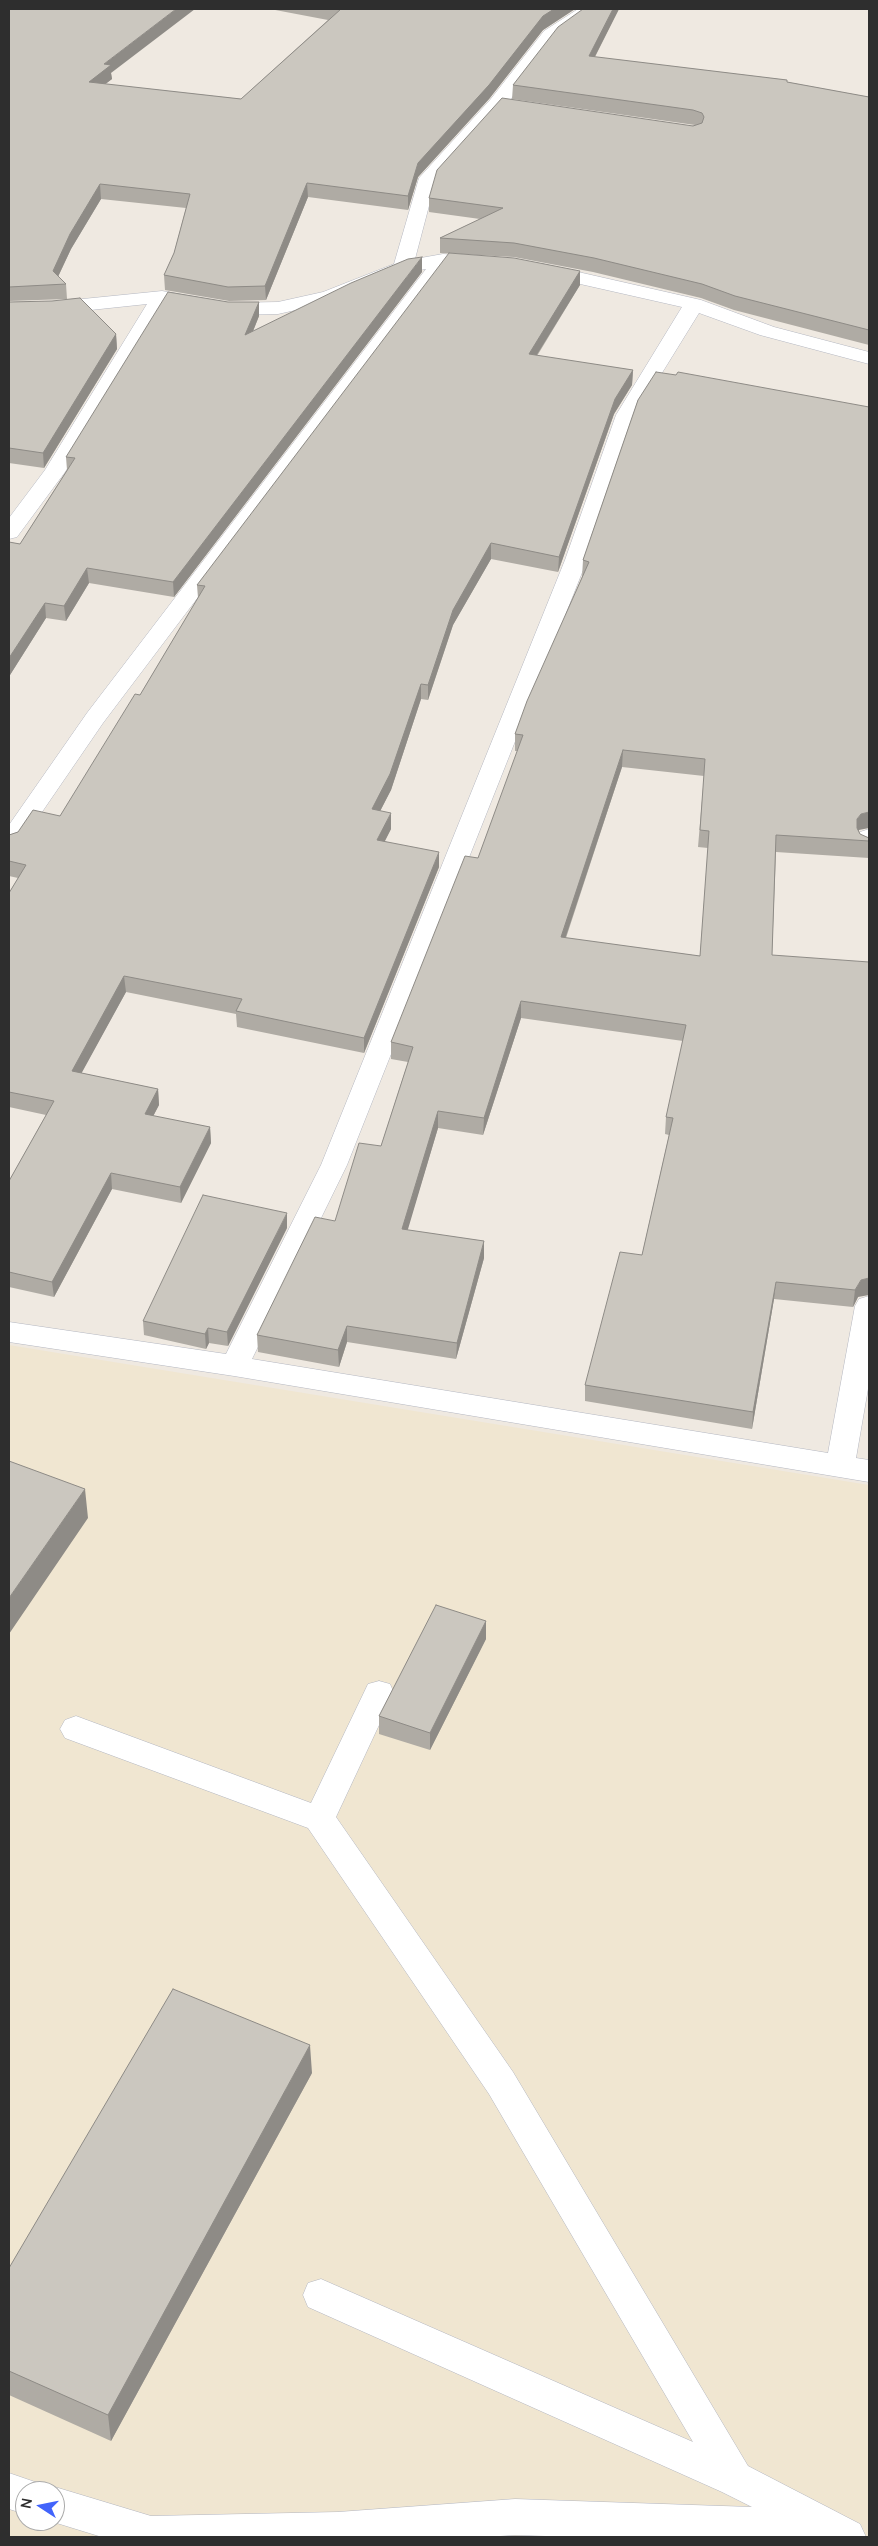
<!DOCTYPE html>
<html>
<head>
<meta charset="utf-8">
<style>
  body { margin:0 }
  #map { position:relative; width:878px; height:2546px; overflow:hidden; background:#efe9e1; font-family:Manrope,sans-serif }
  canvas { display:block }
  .frame { position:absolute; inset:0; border:10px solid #2e2e2e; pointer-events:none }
  .north { position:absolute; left:15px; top:2481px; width:50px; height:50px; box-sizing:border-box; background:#fff; border:1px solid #ababab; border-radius:50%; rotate:281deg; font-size:14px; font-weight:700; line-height:20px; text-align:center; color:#2e2e2e }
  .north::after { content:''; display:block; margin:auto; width:18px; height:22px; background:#4264fb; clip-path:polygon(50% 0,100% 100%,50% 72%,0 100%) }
</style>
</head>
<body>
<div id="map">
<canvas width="878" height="2546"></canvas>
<div class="frame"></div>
<div class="north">N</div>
</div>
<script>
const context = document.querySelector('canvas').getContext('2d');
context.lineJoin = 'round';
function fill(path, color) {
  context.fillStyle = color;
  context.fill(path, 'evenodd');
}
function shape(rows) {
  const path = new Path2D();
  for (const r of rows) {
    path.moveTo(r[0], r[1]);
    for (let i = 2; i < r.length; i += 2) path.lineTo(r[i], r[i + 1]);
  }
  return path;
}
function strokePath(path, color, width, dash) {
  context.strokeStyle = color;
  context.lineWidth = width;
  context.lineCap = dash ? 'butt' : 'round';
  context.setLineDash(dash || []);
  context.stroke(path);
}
const education = shape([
  [9,1345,869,1485,869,2537,9,2537],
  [25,2491,55,2491,55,2521,25,2521]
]);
const service = shape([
  [379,1681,390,1684,394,1693,336,1817,513,2072,748,2466,860,2524,866,2537,577,2537,515,2535,485,2537,102,2537,50,2521,55,2521,55,2491,45,2491,55,2487,151,2516,338,2512,515,2499,752,2507,722,2492,308,2307,303,2295,308,2283,321,2279,693,2442,489,2094,308,1828,65,1738,60,1729,65,1720,76,1716,311,1803,368,1684,379,1681],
  [9,2473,38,2483,41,2491,25,2491,25,2514,9,2509,9,2473]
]);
const minor = shape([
  [578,9,599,9,556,39,504,108,435,183,415,259,443,254,480,257,487,259,490,263,487,267,480,269,448,266,103,723,18,847,9,850,9,825,87,713,426,269,408,272,336,301,278,314,229,315,168,304,65,472,17,537,9,539,9,518,45,470,147,304,53,314,9,315,9,303,53,302,162,291,229,303,278,302,323,292,394,264,419,178,490,100,544,31,578,9],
  [543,264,701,300,774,327,869,352,869,364,760,335,699,313,636,415,587,560,347,1165,252,1359,828,1453,855,1306,859,1299,869,1296,869,1383,856,1458,869,1460,869,1482,234,1376,9,1342,9,1322,226,1354,321,1165,565,560,616,415,682,307,536,274,533,270,536,266,543,264],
  [869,829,869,853,860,850,857,845,857,837,860,832,869,829]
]);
const wall = shape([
  [9,9,111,73,112,79,105,84,241,99,328,20,270,9,575,9,543,30,489,99,418,177,408,210,308,197,266,300,229,301,165,290,164,275,174,253,186,208,101,199,71,249,58,277,66,284,67,299,9,301,9,302,116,334,117,349,44,468,9,463],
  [583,9,619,9,595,57,787,80,787,82,869,97,869,345,734,310,701,298,593,272,514,257,440,253,440,238,480,219,429,212,429,198,695,125,512,99,513,85],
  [580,271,580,285,537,356,633,370,632,385,614,414,558,572,491,559,453,625,428,700,421,699,391,790,380,811,391,829,385,841,439,867,364,1053,237,1027,236,1014,126,992,81,1073,158,1089,159,1105,153,1116,210,1127,211,1143,181,1203,112,1189,54,1297,9,1287,9,1181,46,1115,9,1107,9,893,18,878,9,876,9,835,18,832,60,816,140,695,198,598,197,585],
  [422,272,174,597,89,583,66,621,46,618,10,675,9,674,9,542,20,544,67,470,66,457,228,302,259,302,259,316,253,331],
  [638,400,859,830,859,831,860,834,869,838,869,858,776,852,772,955,858,1297,853,1307,774,1299,752,1429,585,1401,585,1385,642,1255,669,1135,665,1134,666,1117,683,1041,521,1018,483,1135,438,1128,407,1230,484,1241,484,1258,456,1359,347,1342,339,1367,258,1352,257,1335,335,1221,381,1146,408,1062,391,1059,391,1042,478,858,518,751,515,751,515,734,582,577,583,560],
  [622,767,704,776,698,847,708,848,700,956,566,938],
  [287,1228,228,1346,209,1343,206,1349,144,1335,143,1321],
  [486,1621,486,1639,430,1750,379,1734,379,1716],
  [312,2073,111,2441,9,2395,9,2268]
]);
const shadedWall = shape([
  [176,9,195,9,111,73,112,79,90,96,89,82,104,64],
  [554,9,575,9,543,30,489,99,418,177,408,210,408,196,418,163,543,16],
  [613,9,619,9,588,70,589,56],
  [307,183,308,197,266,300,265,286],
  [100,184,101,199,71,249,54,285,53,271,70,234],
  [422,257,422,272,174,597,173,582],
  [580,271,580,285,528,369,529,354],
  [259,302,259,316,246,349,245,335],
  [116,334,117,349,44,468,43,453],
  [633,370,632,385,614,414,558,572,559,557,615,399],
  [491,543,491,559,453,625,428,700,428,685,453,610],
  [87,568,89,583,66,621,64,606],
  [45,603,46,618,10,675,9,658],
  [421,684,421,699,391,790,373,825,372,809],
  [623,750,622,767,560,954,561,937],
  [869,812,869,828,859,830,855,836,857,819,861,814],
  [391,813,391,829,377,856,377,840],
  [439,852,439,867,364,1053,364,1038],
  [124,976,126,992,74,1087,72,1071],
  [521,1001,521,1018,483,1135,484,1118],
  [158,1089,159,1105,146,1130,145,1114],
  [438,1111,438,1128,403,1246,402,1229],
  [210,1127,211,1143,181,1203,180,1187],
  [111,1173,112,1189,54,1297,52,1282],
  [287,1213,287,1228,228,1346,227,1332],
  [484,1241,484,1258,456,1359,457,1343],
  [869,1278,869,1295,858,1297,853,1307,855,1290,861,1280],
  [776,1282,774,1299,752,1429,753,1412],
  [347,1326,347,1342,339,1367,338,1350],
  [208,1328,209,1343,206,1349,205,1334],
  [85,1489,88,1518,9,1634,9,1598],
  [486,1621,486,1639,430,1750,430,1733],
  [310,2045,312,2073,111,2441,108,2415]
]);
const building = shape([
  [9,9,176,9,104,64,111,65,89,82,241,99,341,9,339,9,554,9,543,16,489,85,418,163,408,196,307,183,265,286,228,287,164,275,174,253,190,194,100,184,70,234,53,271,66,284,9,287,9,9],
  [583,9,613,9,589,56,787,80,787,82,869,97,869,330,735,296,702,284,594,258,514,243,440,238,503,208,429,198,437,170,502,98,693,126,702,123,704,117,702,113,693,110,513,85,558,27,583,9],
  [449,253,514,258,580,271,529,354,633,370,615,399,559,557,491,543,453,610,428,685,421,684,390,774,372,809,391,813,377,840,439,852,364,1038,236,1011,242,999,124,976,72,1071,158,1089,145,1114,210,1127,180,1187,111,1173,52,1282,9,1272,9,1181,54,1101,9,1092,9,893,26,865,9,861,9,835,18,832,33,810,60,816,135,694,140,695,205,586,197,585,449,253],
  [422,257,173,582,87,568,64,606,45,603,9,658,9,542,20,544,75,458,66,457,168,292,228,302,259,302,245,335,351,283,408,259,422,257],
  [80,298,116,334,43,453,9,448,9,302,52,301,80,298],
  [656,372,676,375,678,372,869,407,869,812,861,814,857,819,857,828,860,834,869,838,869,841,776,835,772,955,869,962,869,1278,861,1280,855,1290,776,1282,753,1412,585,1385,620,1252,642,1255,673,1118,666,1117,686,1025,521,1001,484,1118,438,1111,402,1229,484,1241,457,1343,347,1326,338,1350,257,1335,315,1217,335,1221,359,1143,381,1146,413,1047,391,1042,465,856,478,858,523,735,515,734,527,701,589,562,583,560,638,400,656,372],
  [623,750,705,759,700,830,709,831,700,956,561,937,623,750],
  [203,1195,287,1213,227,1332,208,1328,205,1334,143,1321,203,1195],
  [9,1461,85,1489,9,1598,9,1461],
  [436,1605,486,1621,430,1733,379,1716,436,1605],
  [173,1989,310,2045,108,2415,9,2371,9,2268,173,1989]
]);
fill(education, '#f0e6d1');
strokePath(service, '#b4b7c1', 1);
strokePath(minor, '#b4b7c1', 1);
fill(service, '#fff');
fill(minor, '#fff');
fill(wall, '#afaba4');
fill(shadedWall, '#8e8b86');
fill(building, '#cbc7bf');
strokePath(building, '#8e8b86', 1);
</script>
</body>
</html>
